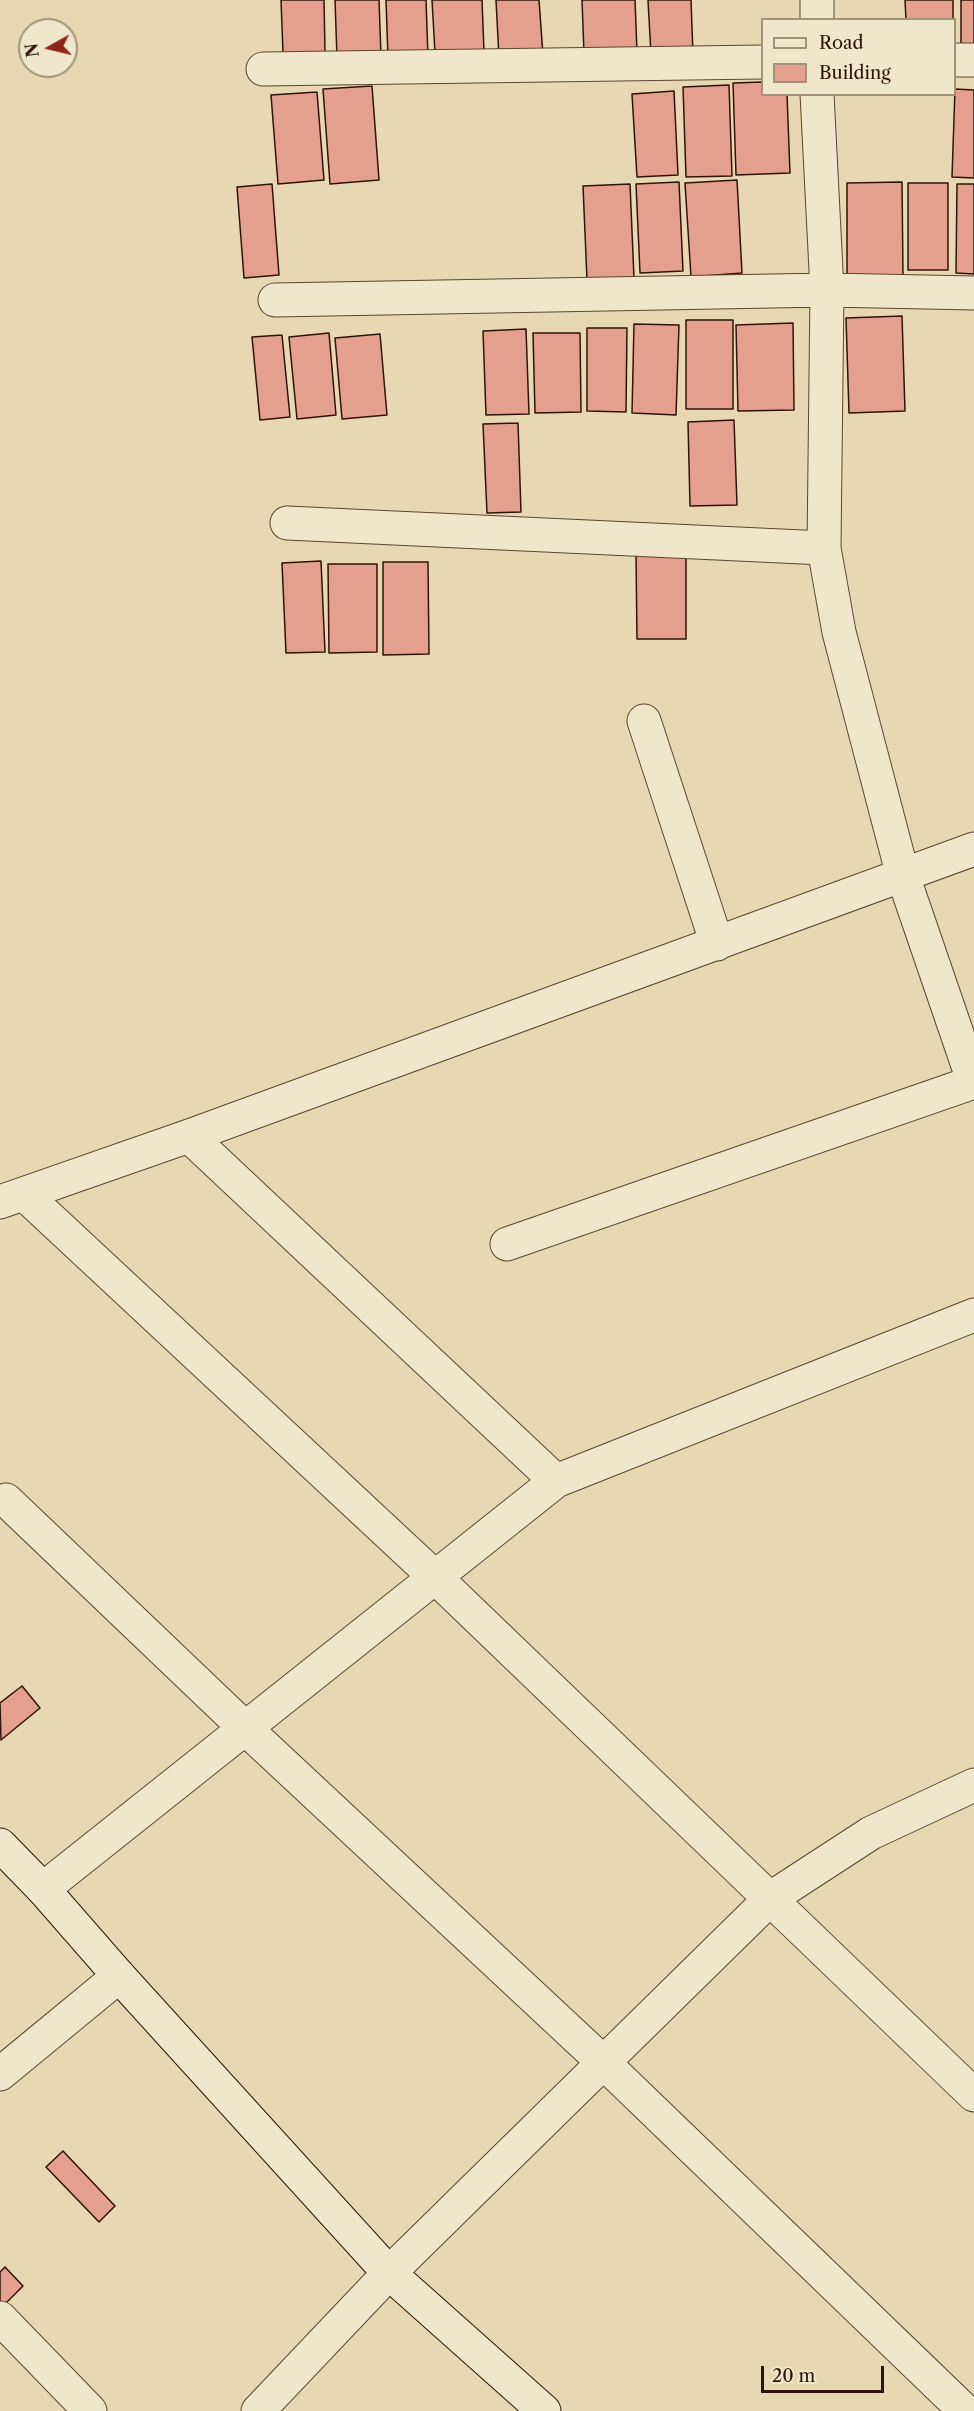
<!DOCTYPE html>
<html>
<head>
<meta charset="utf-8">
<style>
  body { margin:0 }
  #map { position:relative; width:974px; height:2411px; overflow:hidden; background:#e7d8b1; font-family:"Libre Caslon Text",serif }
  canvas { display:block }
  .legend { position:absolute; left:761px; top:18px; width:195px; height:78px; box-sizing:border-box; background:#efe6cc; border:2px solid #a2927d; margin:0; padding:8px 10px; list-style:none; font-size:18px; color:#2e1407 }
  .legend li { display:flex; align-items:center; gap:12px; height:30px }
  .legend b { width:30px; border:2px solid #a2927d }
  .north { position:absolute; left:18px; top:18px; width:60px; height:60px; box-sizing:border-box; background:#efe6cc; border:2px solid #a2927d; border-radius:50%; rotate:262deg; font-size:16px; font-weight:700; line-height:24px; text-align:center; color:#2e1407 }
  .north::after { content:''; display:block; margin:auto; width:21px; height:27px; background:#8f2418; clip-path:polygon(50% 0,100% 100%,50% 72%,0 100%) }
  .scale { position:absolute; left:761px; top:2366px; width:123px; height:27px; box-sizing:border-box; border:3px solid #2e1407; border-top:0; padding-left:8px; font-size:18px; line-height:21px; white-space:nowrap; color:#2e1407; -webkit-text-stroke:4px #efe6cc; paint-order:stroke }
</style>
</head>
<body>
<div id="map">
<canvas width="974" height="2411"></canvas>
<ul class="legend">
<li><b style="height:8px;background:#efe6cc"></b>Road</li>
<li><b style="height:16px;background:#e5a08d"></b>Building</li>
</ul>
<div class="north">N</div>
<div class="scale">20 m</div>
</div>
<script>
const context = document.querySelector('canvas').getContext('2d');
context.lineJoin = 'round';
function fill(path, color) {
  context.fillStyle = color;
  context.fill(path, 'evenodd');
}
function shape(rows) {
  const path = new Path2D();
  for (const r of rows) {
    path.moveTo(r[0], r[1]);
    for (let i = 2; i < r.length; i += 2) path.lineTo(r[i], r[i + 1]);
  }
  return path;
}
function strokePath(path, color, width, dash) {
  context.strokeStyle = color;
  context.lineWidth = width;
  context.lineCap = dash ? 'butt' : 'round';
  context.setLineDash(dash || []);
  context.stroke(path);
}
const building = shape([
  [281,0,324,0,325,52,283,53,281,0],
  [335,0,379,0,381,56,337,58,335,0],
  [386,0,426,0,428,57,388,58,386,0],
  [432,0,482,0,484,51,435,53,432,0],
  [496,0,539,0,543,55,499,58,496,0],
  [582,0,635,0,637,52,584,53,582,0],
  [648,0,691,0,693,54,651,55,648,0],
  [905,0,953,0,953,20,906,20,905,0],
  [961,0,974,0,974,48,961,48,961,0],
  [762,82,762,94,787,94,790,173,736,175,733,83,762,82],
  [729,85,732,176,686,177,683,87,729,85],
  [372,86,379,180,330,184,323,89,372,86],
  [955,89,974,90,974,178,952,177,955,89],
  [674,91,678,175,637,177,632,94,674,91],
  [317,92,324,180,278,184,271,95,317,92],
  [737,180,742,273,691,277,685,183,737,180],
  [679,182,683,271,640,273,636,184,679,182],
  [902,182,903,275,847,276,847,183,902,182],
  [908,183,948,183,948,270,908,270,908,183],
  [272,184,279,275,244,278,237,187,272,184],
  [630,184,634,278,587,280,583,186,630,184],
  [957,184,974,184,974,274,956,273,957,184],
  [902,316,905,411,849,413,846,318,902,316],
  [686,320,733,320,733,409,686,409,686,320],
  [793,323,794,410,738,411,736,325,793,323],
  [634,324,679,325,676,415,632,413,634,324],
  [587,328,627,328,626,412,587,411,587,328],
  [526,329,529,414,486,415,483,331,526,329],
  [329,333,336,415,297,419,289,337,329,333],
  [533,333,580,333,581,412,535,413,533,333],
  [380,334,387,415,342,419,335,338,380,334],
  [282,335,290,417,260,420,252,337,282,335],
  [734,420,737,505,690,506,688,422,734,420],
  [518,423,521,512,487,513,483,424,518,423],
  [636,554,686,554,686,639,637,639,636,554],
  [321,561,325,652,286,653,282,563,321,561],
  [383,562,428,562,429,654,383,655,383,562],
  [328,564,377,564,377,652,329,653,328,564],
  [22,1686,40,1708,1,1740,0,1703,22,1686],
  [63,2151,115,2206,99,2222,46,2167,63,2151],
  [5,2267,23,2286,2,2307,0,2304,0,2272,5,2267]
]);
const street = shape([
  [817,20,817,0],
  [954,60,974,60],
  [263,69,762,62],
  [817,94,827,290,824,548,839,632,903,876,974,1083],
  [275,300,827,290,974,293],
  [287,523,824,548],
  [644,721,717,944],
  [189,1136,556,1481],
  [24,1194,435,1577,974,2095],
  [0,1202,189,1136,974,849],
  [507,1244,974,1082],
  [6,1500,246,1729,604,2063,965,2411],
  [43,1889,556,1481,974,1315],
  [0,2074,119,1976],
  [0,2318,90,2411],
  [258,2411,389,2273,771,1898,871,1833,974,1785]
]);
const secondary = shape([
  [0,1845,43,1889,119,1976,389,2273,544,2411]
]);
fill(building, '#e5a08d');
strokePath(building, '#2e1407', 1.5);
strokePath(street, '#5c4532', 35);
strokePath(secondary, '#2e1407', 35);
strokePath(street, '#efe6cc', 33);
strokePath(secondary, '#efe6cc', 33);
</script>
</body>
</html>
